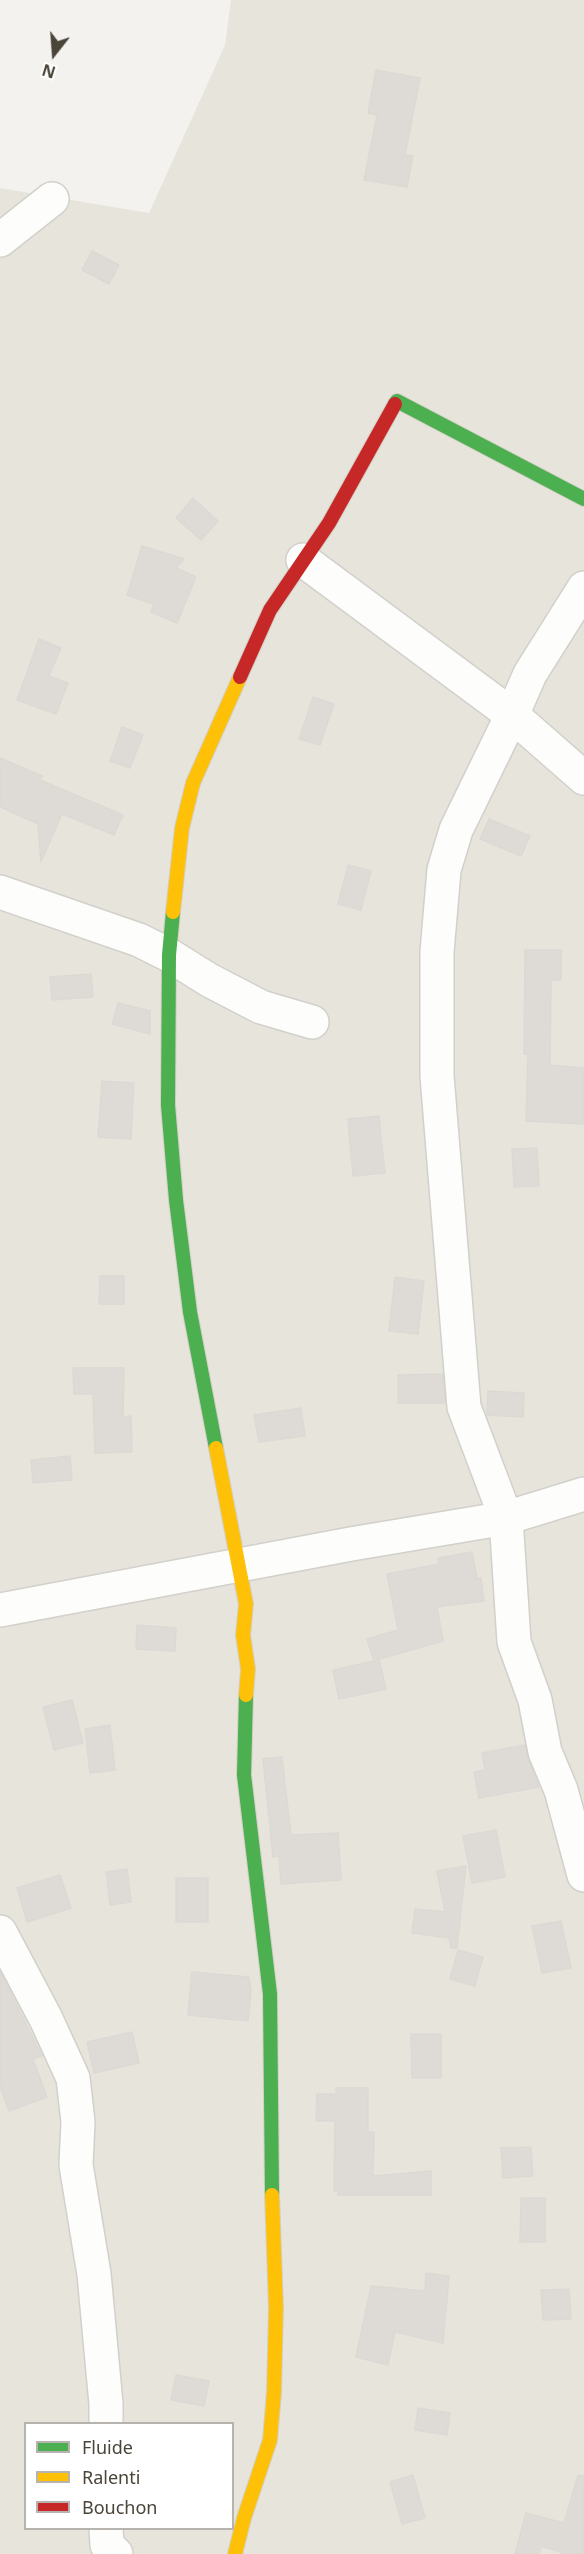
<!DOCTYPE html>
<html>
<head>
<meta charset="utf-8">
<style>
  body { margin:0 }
  #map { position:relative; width:584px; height:2554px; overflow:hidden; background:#f4f2ee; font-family:"Noto Sans",sans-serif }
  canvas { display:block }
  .legend { position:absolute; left:24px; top:2422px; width:210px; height:108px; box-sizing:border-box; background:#fff; border:2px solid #b7b4b0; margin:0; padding:8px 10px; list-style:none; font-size:18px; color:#4b4439 }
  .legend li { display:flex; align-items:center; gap:12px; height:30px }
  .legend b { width:30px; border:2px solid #b7b4b0 }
  .north { position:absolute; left:24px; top:24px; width:60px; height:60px; -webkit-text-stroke:4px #fff; paint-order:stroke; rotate:197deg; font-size:16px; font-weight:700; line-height:24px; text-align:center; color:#4b4439 }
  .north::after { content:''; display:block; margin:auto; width:21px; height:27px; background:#4b4439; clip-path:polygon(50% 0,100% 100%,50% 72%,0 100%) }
</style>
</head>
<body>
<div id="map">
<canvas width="584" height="2554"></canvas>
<ul class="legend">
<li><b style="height:8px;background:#4caf50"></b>Fluide</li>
<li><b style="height:8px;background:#ffc107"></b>Ralenti</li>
<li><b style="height:8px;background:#c62828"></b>Bouchon</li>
</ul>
<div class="north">N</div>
</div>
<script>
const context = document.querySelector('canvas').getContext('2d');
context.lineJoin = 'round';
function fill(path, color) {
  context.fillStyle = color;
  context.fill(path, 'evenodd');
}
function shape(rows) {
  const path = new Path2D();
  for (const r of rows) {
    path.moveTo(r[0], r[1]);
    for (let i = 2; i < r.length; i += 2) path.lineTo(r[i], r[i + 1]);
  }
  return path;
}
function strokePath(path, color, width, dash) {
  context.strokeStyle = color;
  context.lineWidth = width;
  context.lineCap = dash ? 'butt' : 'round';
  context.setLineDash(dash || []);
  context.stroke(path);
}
const residential = shape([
  [231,0,584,0,584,2554,0,2554,0,188,149,213,225,45],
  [26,2424,232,2424,232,2528,26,2528]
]);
const building = shape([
  [376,70,420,78,405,155,413,156,407,187,364,180,377,115,368,113,376,70],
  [92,251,119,265,109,284,82,270,92,251],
  [193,498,218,521,201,540,176,518,193,498],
  [142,546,184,559,176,568,196,577,177,623,151,612,154,604,127,595,142,546],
  [39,639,61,648,49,676,68,683,56,714,17,700,39,639],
  [313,697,334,704,320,745,299,739,313,697],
  [122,727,143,735,130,768,110,761,122,727],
  [0,758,42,776,40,780,123,815,114,835,62,814,41,862,38,824,0,807,0,758],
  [489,819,530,836,521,856,480,839,489,819],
  [348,865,371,871,361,910,338,904,348,865],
  [525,950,561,950,561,980,551,980,550,1065,584,1068,584,1124,526,1121,528,1054,524,1054,525,950],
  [91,974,93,997,52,1000,50,977,91,974],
  [118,1003,150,1011,150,1034,112,1024,118,1003],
  [102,1081,134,1083,131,1139,98,1137,102,1081],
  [379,1116,385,1173,353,1176,348,1119,379,1116],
  [537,1148,539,1186,514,1187,512,1149,537,1148],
  [100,1276,124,1276,124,1304,99,1304,100,1276],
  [395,1277,424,1281,418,1334,389,1331,395,1277],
  [73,1368,124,1368,123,1417,131,1416,132,1452,95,1453,93,1394,74,1394,73,1368],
  [443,1374,445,1403,398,1403,398,1375,443,1374],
  [488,1391,524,1393,523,1417,487,1415,488,1391],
  [301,1408,305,1436,259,1442,254,1415,301,1408],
  [70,1456,72,1480,33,1483,31,1460,70,1456],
  [472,1552,477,1578,481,1578,484,1601,437,1607,443,1641,376,1660,379,1659,386,1689,339,1699,333,1670,374,1661,367,1639,398,1630,387,1574,439,1564,438,1558,472,1552],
  [137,1625,176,1628,175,1651,136,1649,137,1625],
  [72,1700,83,1743,54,1750,43,1707,72,1700],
  [110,1725,115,1770,90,1773,85,1729,110,1725],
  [525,1745,528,1759,539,1787,479,1798,474,1772,485,1770,482,1753,525,1745],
  [282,1757,291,1835,338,1833,341,1880,281,1884,279,1856,273,1857,263,1759,282,1757],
  [496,1830,505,1877,472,1883,463,1836,496,1830],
  [466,1866,457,1948,451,1948,449,1938,412,1933,415,1909,445,1912,437,1871,466,1866],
  [127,1869,131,1902,110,1905,106,1872,127,1869],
  [60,1875,71,1908,27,1922,17,1888,60,1875],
  [176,1878,208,1878,208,1922,176,1922,176,1878],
  [561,1921,571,1968,542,1973,532,1926,561,1921],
  [458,1950,483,1957,475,1986,450,1979,458,1950],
  [0,1972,42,2056,33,2059,47,2097,9,2111,0,2087,0,1972],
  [192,1972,249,1977,251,1990,248,2021,188,2015,192,1972],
  [132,2032,139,2063,94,2073,87,2042,132,2032],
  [411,2034,441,2034,441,2078,412,2078,411,2034],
  [336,2088,368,2088,368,2132,374,2132,373,2176,431,2171,431,2195,338,2195,338,2191,334,2191,335,2121,316,2121,317,2094,336,2094,336,2088],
  [531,2147,533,2176,503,2178,501,2148,531,2147],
  [521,2198,545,2198,545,2242,520,2242,521,2198],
  [426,2273,449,2276,443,2343,395,2332,388,2365,356,2357,371,2286,425,2291,426,2273],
  [569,2289,571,2319,543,2320,541,2290,569,2289],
  [176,2375,209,2381,204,2406,171,2400,176,2375],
  [418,2408,450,2413,447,2435,415,2430,418,2408],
  [413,2475,425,2518,402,2524,390,2482,413,2475],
  [578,2475,584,2476,584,2554,566,2554,541,2546,539,2554,515,2554,526,2513,564,2523,578,2475]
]);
const street = shape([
  [0,240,52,199],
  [303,560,512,715,584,778],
  [584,588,530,674,512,715,456,830,444,870,437,952,437,1076,464,1407,506,1518,514,1642,535,1700,545,1752,561,1790,584,1875],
  [0,892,139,940,169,955,209,980,261,1007,312,1022],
  [0,1610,351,1544,506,1518,584,1494],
  [0,1932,46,2019,73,2078,78,2122,76,2165,94,2274,106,2404,106,2424],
  [106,2528,107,2545,116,2554]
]);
const fast = shape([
  [395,404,397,401,584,499],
  [173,912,169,955,168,1105,176,1200,190,1312,216,1448],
  [246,1695,244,1775,270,1994,272,2195]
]);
const slow = shape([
  [173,912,182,828,193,783,240,677],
  [216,1448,246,1604,243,1635,248,1669,246,1695],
  [235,2554,244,2518,270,2440,274,2392,276,2308,272,2195]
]);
const jam = shape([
  [240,677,270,610,329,523,395,404]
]);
fill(residential, '#e7e4dc');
fill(building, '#dedbd6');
strokePath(building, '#dcd9d4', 1.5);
strokePath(street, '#d2d0cb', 36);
strokePath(fast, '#d3cfc5', 16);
strokePath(slow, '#d3cfc5', 16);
strokePath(jam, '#d3cfc5', 16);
strokePath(street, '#fdfdfc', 33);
strokePath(fast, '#4caf50', 14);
strokePath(slow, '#ffc107', 14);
strokePath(jam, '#c62828', 14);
</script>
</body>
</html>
